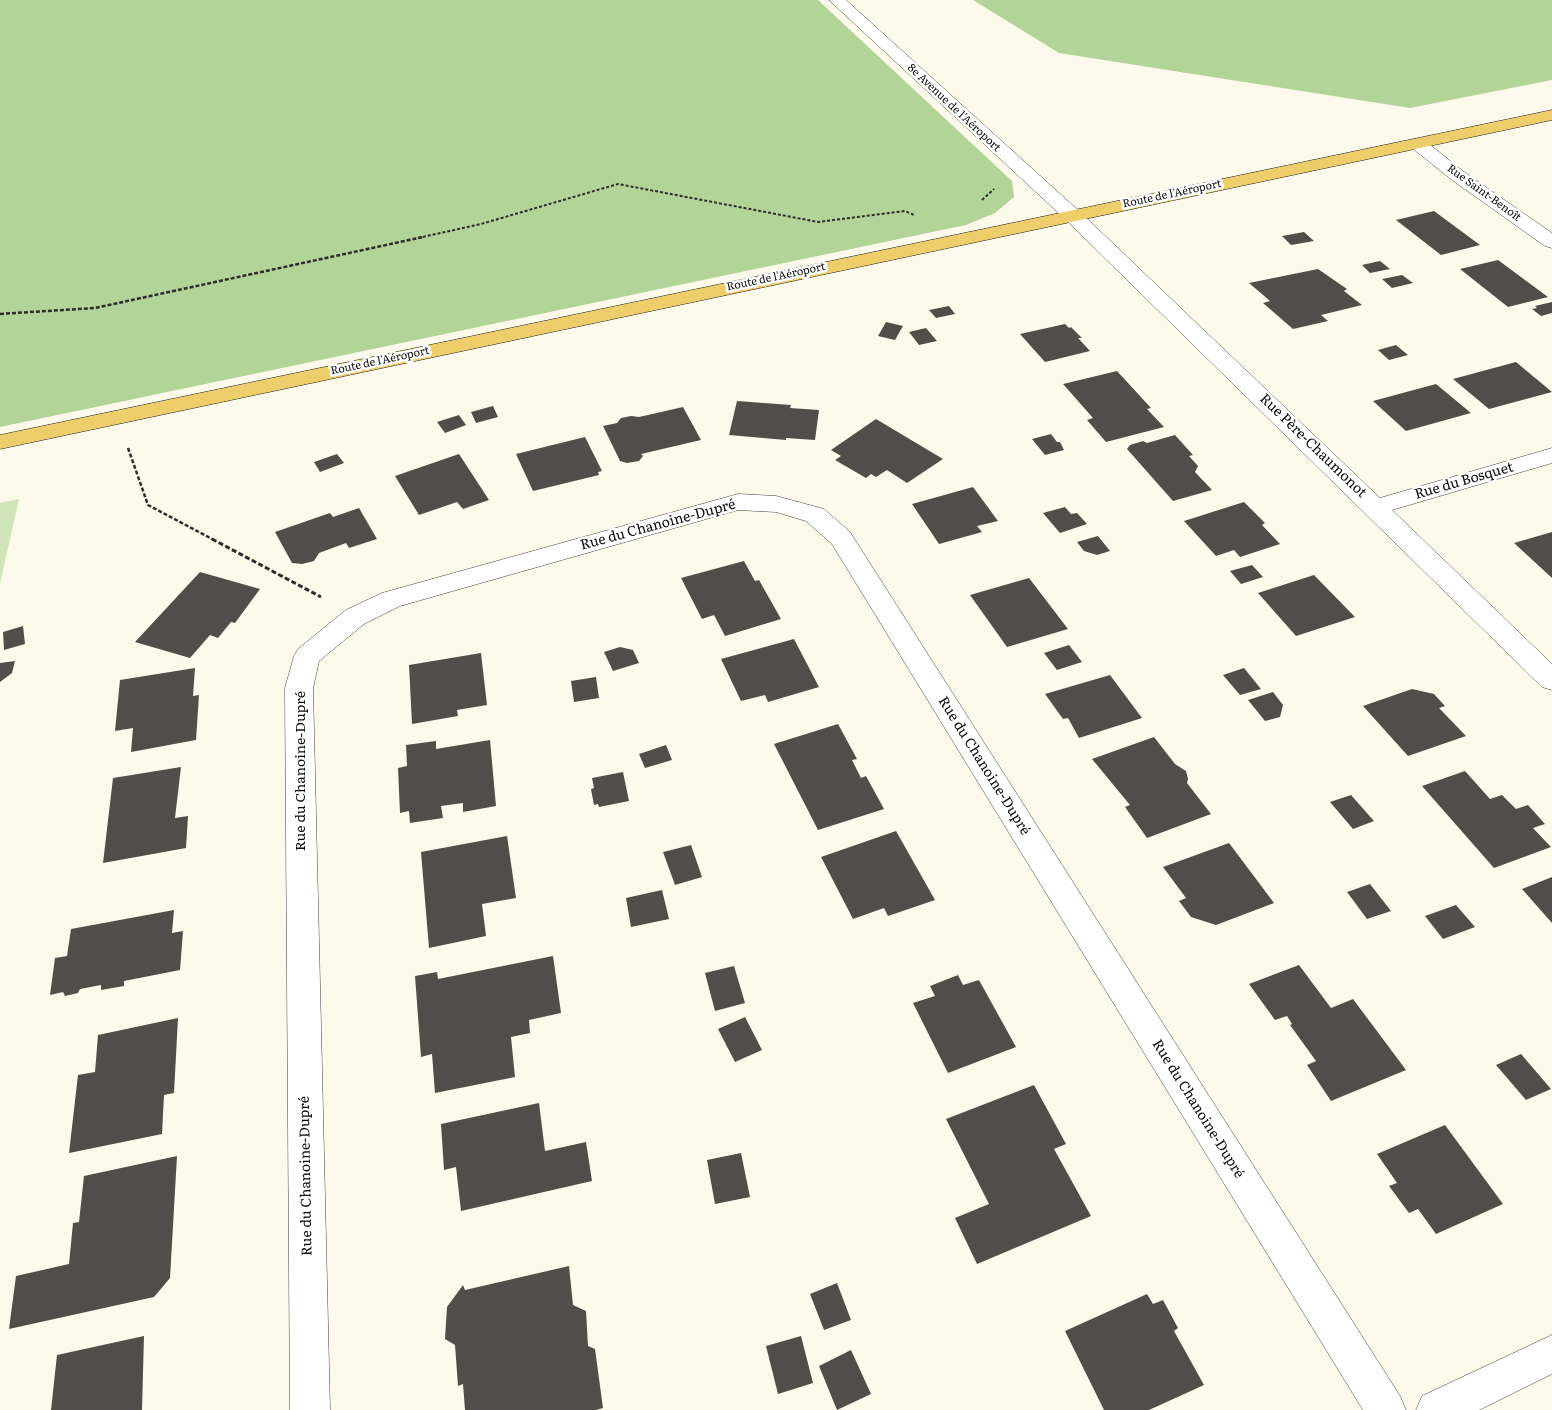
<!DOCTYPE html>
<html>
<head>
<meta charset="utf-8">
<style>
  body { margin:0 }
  canvas { display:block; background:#fdfaeb }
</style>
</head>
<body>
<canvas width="1552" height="1410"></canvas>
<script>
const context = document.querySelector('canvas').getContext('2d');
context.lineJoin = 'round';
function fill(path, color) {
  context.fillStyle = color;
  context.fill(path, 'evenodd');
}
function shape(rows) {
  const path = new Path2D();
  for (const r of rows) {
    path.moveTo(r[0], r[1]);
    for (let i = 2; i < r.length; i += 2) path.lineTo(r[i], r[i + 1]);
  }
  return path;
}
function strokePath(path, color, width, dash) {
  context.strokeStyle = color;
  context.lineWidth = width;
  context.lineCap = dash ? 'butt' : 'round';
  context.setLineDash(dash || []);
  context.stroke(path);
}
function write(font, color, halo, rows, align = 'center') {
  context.font = font + ' Literata,serif';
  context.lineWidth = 5;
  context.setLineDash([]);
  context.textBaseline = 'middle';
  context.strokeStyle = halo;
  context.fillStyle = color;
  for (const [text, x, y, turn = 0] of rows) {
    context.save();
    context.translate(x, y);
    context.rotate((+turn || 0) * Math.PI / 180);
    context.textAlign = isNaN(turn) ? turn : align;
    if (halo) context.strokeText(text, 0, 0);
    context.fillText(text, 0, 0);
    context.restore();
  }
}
const green = shape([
  [19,499,0,584,0,503]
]);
const forest = shape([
  [0,0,818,0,1012,181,1014,197,995,213,966,225,0,427],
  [973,0,1552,0,1552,80,1410,108,1059,53]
]);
const building = shape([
  [1434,211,1480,245,1441,255,1396,220],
  [1304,232,1314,241,1291,245,1282,236],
  [1498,260,1548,297,1508,307,1460,269],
  [1380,261,1390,269,1370,273,1362,265],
  [1318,269,1347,289,1344,291,1362,305,1321,315,1328,321,1293,329,1263,303,1270,301,1249,283],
  [1402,275,1413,283,1392,288,1382,279],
  [1552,302,1552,313,1541,316,1532,309,1537,308,1535,306],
  [949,306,955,314,936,318,929,310],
  [886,322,903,326,895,340,878,336],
  [1065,324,1069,328,1071,327,1082,338,1078,338,1090,351,1045,362,1020,334],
  [926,328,937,341,919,345,909,332],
  [1396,345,1408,355,1389,360,1378,350],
  [1516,362,1552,392,1489,409,1453,379],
  [1117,371,1151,408,1147,409,1164,427,1106,442,1087,420,1093,418,1063,384],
  [1436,384,1471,413,1406,431,1373,401],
  [737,401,791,405,790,408,819,410,815,440,786,438,786,440,729,435],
  [493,406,498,417,476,423,471,412],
  [683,407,701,440,641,454,643,456,639,461,627,463,620,461,603,426,617,423,621,418,631,416,639,417],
  [459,415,466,425,445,433,437,422],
  [876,419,943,459,907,483,887,470,876,477,871,474,866,478,835,460,841,456,831,450],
  [1051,434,1057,442,1060,442,1064,450,1045,455,1032,439],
  [1175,435,1193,455,1189,456,1198,466,1195,472,1212,490,1173,501,1127,449,1130,445,1143,441,1147,443],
  [585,437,602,471,598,472,599,475,533,491,516,454],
  [337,454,344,463,320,472,314,462],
  [459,454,489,500,463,509,457,502,419,515,395,476],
  [973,487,998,521,977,526,982,532,939,544,912,504],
  [1244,502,1265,523,1262,525,1280,544,1240,557,1234,550,1216,556,1184,521],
  [1065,507,1071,514,1077,513,1087,524,1060,533,1043,513],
  [359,508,377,539,349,548,346,543,319,553,314,561,302,564,292,563,275,532,330,513,333,517],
  [1552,532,1552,578,1514,543],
  [1098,536,1110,551,1097,555,1084,551,1077,542],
  [744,561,755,581,759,580,781,619,725,636,714,615,702,619,681,578],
  [1252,565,1263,577,1241,584,1230,571],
  [200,572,260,589,235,623,231,622,218,638,210,635,190,658,135,642],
  [1314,575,1355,617,1296,636,1258,593],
  [1029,578,1068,629,1007,647,970,595],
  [23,626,25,644,4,650,3,632],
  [794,639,819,687,768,702,765,695,741,701,721,659],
  [1069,645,1082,662,1057,670,1044,653],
  [620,647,633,650,639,663,613,671,604,652],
  [481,653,487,705,457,710,458,716,412,724,409,665],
  [15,661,12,673,0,682,0,663],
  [195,668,193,696,199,695,196,740,131,752,133,728,115,731,120,680],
  [1244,668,1261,689,1240,695,1223,675],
  [1110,675,1142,718,1079,738,1068,718,1063,719,1045,694],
  [596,677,599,698,574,702,571,681],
  [1412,689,1434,694,1445,706,1439,708,1466,736,1408,756,1363,706],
  [1273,692,1283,705,1280,717,1265,721,1248,700],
  [838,724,857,759,852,760,861,778,866,776,884,809,818,830,774,744],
  [1154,737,1175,764,1186,771,1188,779,1187,783,1211,814,1147,838,1125,807,1130,805,1092,759],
  [490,740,496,806,463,812,463,803,441,806,443,818,410,823,409,811,400,813,398,768,407,766,406,745,436,741,436,749],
  [666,745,672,760,645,768,639,754],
  [181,767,175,818,188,816,186,848,103,863,113,778],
  [1465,771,1490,799,1502,795,1516,809,1528,805,1545,824,1533,828,1551,847,1494,868,1422,786],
  [623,772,629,801,599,807,598,804,594,805,591,789,594,788,592,778],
  [1351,795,1374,821,1353,829,1330,802],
  [896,831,935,900,888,916,884,908,853,919,821,857],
  [507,836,516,898,482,904,486,936,429,948,421,852],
  [1229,843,1274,903,1216,925,1191,917,1179,901,1186,898,1163,867],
  [691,845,702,877,675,885,663,852],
  [1552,877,1552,923,1522,889],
  [1370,884,1391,911,1367,919,1347,892],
  [662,890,669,919,631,927,626,898],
  [1456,905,1475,927,1443,939,1425,916],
  [174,910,172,933,183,931,180,970,124,981,124,986,101,990,101,985,80,989,78,993,65,996,63,992,50,995,55,958,67,956,71,929],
  [553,956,561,1013,529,1020,530,1033,511,1037,515,1077,435,1093,432,1054,421,1057,415,976,437,972,438,979],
  [1299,965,1331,1008,1353,999,1406,1070,1331,1101,1307,1065,1316,1061,1290,1025,1292,1024,1287,1016,1275,1020,1249,984],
  [734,966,745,1003,715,1011,705,973],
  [958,975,963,985,979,980,1016,1047,948,1073,913,1003,935,996,930,986],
  [745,1017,762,1050,735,1062,718,1029],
  [178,1018,174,1093,164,1095,162,1134,69,1153,78,1075,95,1072,98,1035],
  [1521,1054,1551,1089,1526,1100,1496,1065],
  [1034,1085,1066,1144,1054,1149,1091,1216,977,1264,955,1218,989,1204,946,1119],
  [539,1103,545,1151,586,1142,592,1181,461,1211,456,1167,444,1170,441,1124],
  [1445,1125,1503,1204,1436,1234,1418,1209,1409,1213,1389,1186,1397,1183,1377,1154],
  [741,1153,750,1197,715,1204,707,1160],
  [177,1156,170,1278,154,1297,9,1329,16,1276,69,1264,73,1223,79,1222,84,1176],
  [569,1266,573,1305,586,1311,588,1346,595,1349,603,1408,596,1410,465,1410,463,1384,458,1386,455,1345,445,1339,447,1307,463,1285,465,1290],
  [837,1283,851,1320,824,1330,810,1294],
  [1147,1294,1153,1304,1163,1300,1178,1328,1174,1331,1204,1385,1149,1410,1104,1410,1065,1331],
  [144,1336,142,1410,51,1410,57,1355],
  [801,1336,813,1383,778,1394,766,1346],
  [851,1350,871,1394,837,1410,819,1366]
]);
const pathFar2 = shape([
  [982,200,994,189],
  [418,238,481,224,618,184,818,222,905,211,914,215]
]);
const pathFar1 = shape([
  [0,314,95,308,423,237],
  [128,448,148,505,214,540]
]);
const path = shape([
  [212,539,321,597]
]);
const minor = shape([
  [829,0,846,0,1079,211,1380,498,1552,448,1552,463,1392,510,1552,664,1552,690,1542,687,1065,219,829,0],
  [1418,139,1424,140,1464,172,1552,233,1552,248,1545,246,1452,180,1412,148,1409,144,1412,140,1418,139],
  [738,494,776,496,824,509,850,532,1400,1396,1406,1410,1363,1410,832,544,806,521,776,512,738,510,400,606,364,624,319,661,313,688,330,1410,290,1410,285,688,294,656,298,649,346,610,382,593,738,494],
  [1552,1335,1552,1374,1479,1410,1416,1410,1422,1396,1552,1335]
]);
const major = shape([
  [1552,110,1552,120,0,449,0,435,1552,110]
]);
const farStreetnames = [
  ["8e Avenue de l'Aéroport",954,108,43],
  ["Rue Saint-Benoît",1484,193,36],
  ["Route de l'Aéroport",1172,194,-12],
  ["Route de l'Aéroport",776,277,-12],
  ["Route de l'Aéroport",380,361,-12]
];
const streetNames = [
  ["Rue Père-Chaumonot",1313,446,44],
  ["Rue du Bosquet",1464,481,-16],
  ["Rue du Chanoine-Dupré",658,525,-15],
  ["Rue du Chanoine-Dupré",984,766,58],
  ["Rue du Chanoine-Dupré",301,771,-90],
  ["Rue du Chanoine-Dupré",1198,1109,58],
  ["Rue du Chanoine-Dupré",306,1176,-91]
];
fill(green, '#cfe4b8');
fill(forest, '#b3d499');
fill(building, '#534d49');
strokePath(minor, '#3e3e3e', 1);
strokePath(major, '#1c1c1c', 1);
strokePath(pathFar2, '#2d2d2d', 2, [3, 2]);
strokePath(pathFar1, '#2d2d2d', 2.5, [4, 2]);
strokePath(path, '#2d2d2d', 3, [5, 2.5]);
fill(minor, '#fff');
fill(major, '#edce6b');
write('11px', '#0b0b0b', '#fff', farStreetnames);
write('14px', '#0b0b0b', '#fff', streetNames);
</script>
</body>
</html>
